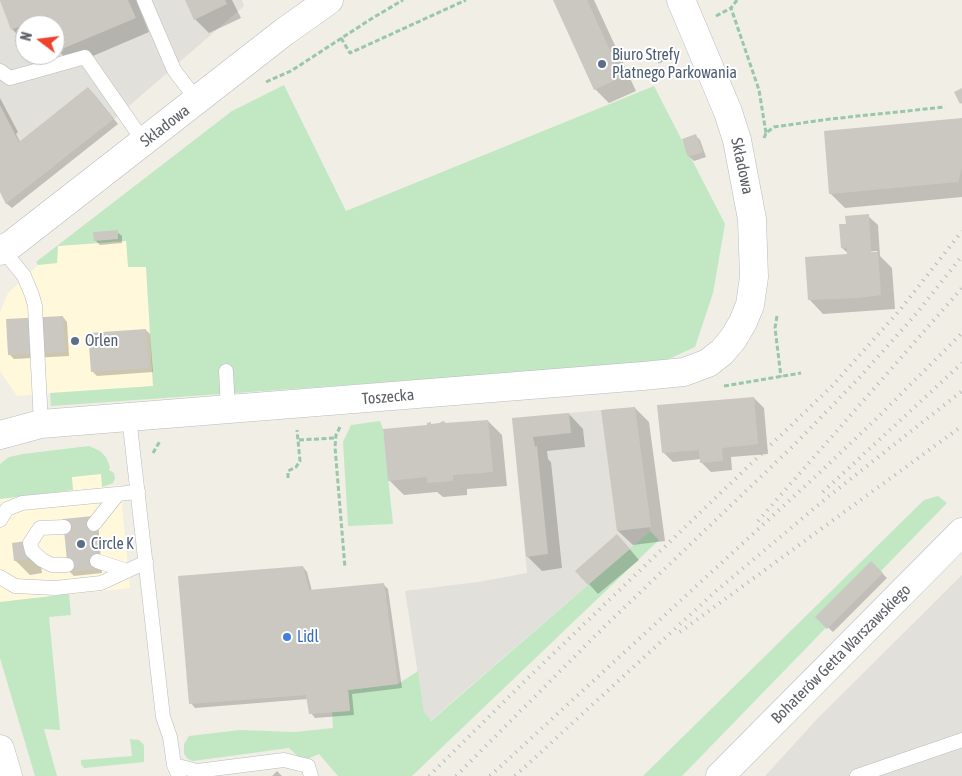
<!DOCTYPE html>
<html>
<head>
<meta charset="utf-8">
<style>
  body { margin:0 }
  #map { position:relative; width:962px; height:776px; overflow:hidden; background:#f0eee5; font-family:"Asap Condensed",sans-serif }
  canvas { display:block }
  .north { position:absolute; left:15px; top:15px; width:50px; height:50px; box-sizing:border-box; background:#fff; border:1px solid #bec0c2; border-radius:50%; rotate:285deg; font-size:14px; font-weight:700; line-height:20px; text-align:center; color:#5d6166 }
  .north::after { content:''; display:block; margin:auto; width:18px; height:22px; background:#f0412c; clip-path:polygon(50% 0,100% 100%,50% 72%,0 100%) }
</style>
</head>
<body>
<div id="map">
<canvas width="962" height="776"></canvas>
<div class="north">N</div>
</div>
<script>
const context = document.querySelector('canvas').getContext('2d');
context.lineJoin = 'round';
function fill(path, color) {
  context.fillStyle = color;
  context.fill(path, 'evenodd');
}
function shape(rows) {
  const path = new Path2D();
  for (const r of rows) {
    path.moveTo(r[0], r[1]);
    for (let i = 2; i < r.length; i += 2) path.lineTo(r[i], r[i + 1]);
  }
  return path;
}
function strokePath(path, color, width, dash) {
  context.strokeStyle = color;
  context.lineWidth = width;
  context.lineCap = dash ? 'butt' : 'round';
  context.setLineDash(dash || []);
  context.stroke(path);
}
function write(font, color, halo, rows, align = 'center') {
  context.font = font + ' "Asap Condensed",sans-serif';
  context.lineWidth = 4;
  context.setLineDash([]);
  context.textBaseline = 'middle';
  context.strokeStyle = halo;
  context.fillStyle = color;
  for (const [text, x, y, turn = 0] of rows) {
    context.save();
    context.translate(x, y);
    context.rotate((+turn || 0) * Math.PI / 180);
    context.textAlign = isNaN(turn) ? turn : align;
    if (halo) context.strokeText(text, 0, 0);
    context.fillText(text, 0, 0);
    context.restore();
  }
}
const commercial = shape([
  [127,241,146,266,153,386,17,396,0,371,0,312,8,293,38,265,57,263,57,246],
  [101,474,103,487,120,485,130,588,0,602,0,499,72,490,71,477]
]);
const industrial = shape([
  [0,0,242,0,244,6,114,119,6,204,0,192],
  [25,25,55,25,55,55,25,55],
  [635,407,650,531,430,721,424,712,405,591,478,582,527,573,512,418],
  [962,575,962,776,765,776,818,718]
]);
const green = shape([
  [284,85,346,211,654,86,725,224,713,293,695,347,660,363,51,406,50,393,153,386,146,267,128,267,126,241,58,246,57,263,38,265,36,262,232,111],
  [380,421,383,429,393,524,348,526,343,442,351,425],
  [89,446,100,451,106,457,110,467,109,470,114,473,115,478,113,483,102,487,101,474,72,477,73,490,0,499,0,464,9,457,23,454],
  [938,496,947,503,682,776,643,776,924,500],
  [650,531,659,540,412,776,338,776,319,754,303,761,289,748,193,761,188,759,184,754,184,744,189,736,240,730,295,732,333,728,332,712,350,710,348,690,398,684,418,671,424,712,431,721],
  [69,594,71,615,49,617,60,730,44,729,57,776,35,776,0,658,0,602],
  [130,739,139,740,144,745,144,762,84,768,81,764,81,760,132,756]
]);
const shadow = shape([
  [0,0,136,0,149,32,72,65,58,50,55,44,55,25,25,25,25,37,22,39,12,29],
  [187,0,232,0,241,18,209,33,195,19],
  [554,0,594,0,636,91,609,103,595,89],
  [93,93,118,124,12,208,7,204,0,189,0,98,18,132,16,134,20,142],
  [962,120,962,197,845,208,830,193],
  [695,135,700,140,706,157,694,161,689,156],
  [868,216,878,225,880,256,892,268,895,309,823,314,809,299,850,255,842,248,847,225],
  [877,251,878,253,850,253],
  [117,232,122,236,122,243,100,245,95,240],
  [63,317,67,322,69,356,14,359,10,355],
  [146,330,150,334,153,372,97,376,92,371],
  [754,398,764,408,768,454,731,457,732,470,711,472,701,462,701,459,673,462,663,452],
  [635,408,649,422,665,541,633,545,618,531],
  [569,414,583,429,585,447,547,451,548,459,551,462,562,568,542,571,527,556,513,419],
  [488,421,502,435,507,486,467,489,467,495,443,497,437,492,404,495,389,480,432,425,444,422,446,424],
  [98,522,102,573,74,576,69,571],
  [13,544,40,557,42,573,30,575,15,560],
  [627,546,639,560,598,594,577,571],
  [871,562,887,578,833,632,817,617],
  [303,567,307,572,312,591,383,584,388,589,402,688,352,694,354,715,315,718,311,713,308,699,195,708,191,703],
  [277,771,282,776,272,776]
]);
const building = shape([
  [0,0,128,0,136,18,57,51,55,47,55,25,46,25,42,17,11,30],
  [185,0,225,0,227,4,194,20],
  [553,0,587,0,622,77,594,90],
  [88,87,114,119,6,204,0,192,0,105,19,142],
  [962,88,962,103,960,104,954,92],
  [962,118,962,167,958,182,829,194,824,131],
  [696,134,703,152,688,157,682,139],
  [869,214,871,252,878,252,881,295,857,298,808,300,805,257,847,254,847,248,841,248,839,224,846,224,845,216],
  [118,230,118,239,94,241,93,232],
  [63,316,65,352,8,355,6,319],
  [146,329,149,368,91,372,88,333],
  [754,397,758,444,722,448,723,461,700,463,699,450,662,453,657,405],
  [635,407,651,527,617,531,601,410],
  [569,413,571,433,533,437,535,447,537,446,548,554,526,557,512,418],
  [488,420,493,472,453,475,453,481,427,483,427,477,388,481,383,429,427,425,427,423,431,422,431,424,441,423,440,422,445,421,444,423],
  [93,516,98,569,68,572,63,519],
  [617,534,630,549,588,585,575,571],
  [26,541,28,559,14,561,12,543],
  [871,561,883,573,827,629,815,617],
  [303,566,309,590,384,583,398,684,348,690,350,711,309,714,306,695,189,704,178,576]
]);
const path = shape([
  [737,0,731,8,759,90,766,133],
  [716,16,731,8],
  [341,38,350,53,466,0],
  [658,62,663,60],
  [639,71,644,69],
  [266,82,291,71,371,19,403,0],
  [764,138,766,133,774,127,830,119,945,107],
  [777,316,775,328,781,377],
  [724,386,801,373],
  [340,427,336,435,335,447,345,568],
  [299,440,335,438],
  [153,453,160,441],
  [288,478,288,471,296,467,300,461,297,430]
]);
const service = shape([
  [144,0,174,70,197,100],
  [0,71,10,78,85,57,144,142],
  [3,250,24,276,32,295,35,306,41,424],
  [226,371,228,409],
  [129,417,163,717,170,737,174,765,179,776],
  [0,520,7,509,22,503,138,492],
  [94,524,118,494],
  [64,527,40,528,30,543,32,551,42,560,52,565,67,565],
  [97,561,127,571],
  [0,577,15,586,55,588,101,583,146,562],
  [174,765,197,771,284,760,308,766,311,776],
  [857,776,962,740]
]);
const minor = shape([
  [0,251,12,244,284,32,329,0],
  [0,435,41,424,643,376,684,372,708,363,722,352,733,339,743,322,750,305,754,277,752,219,737,140,728,112,681,0]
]);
const secondary = shape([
  [0,749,8,776],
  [720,776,962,532]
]);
const rail = shape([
  [823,492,962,363],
  [758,521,962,288],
  [680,632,962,426],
  [429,776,530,676,832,386,899,311,962,231],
  [456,776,604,627,794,445,859,378,916,314,962,256],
  [490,776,817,475,874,421,962,333],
  [515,776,716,591,829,496,962,391]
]);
const markers = [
  [602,64,5,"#5c6f8a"],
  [75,341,5,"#5c6f8a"],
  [81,544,5,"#5c6f8a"],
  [287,637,5,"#3f7fe0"]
];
const serviceNames = [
  ["Biuro Strefy",612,55],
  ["Płatnego Parkowania",612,73],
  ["Orlen",85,341],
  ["Circle K",91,544]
];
const streetNames = [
  ["Składowa",165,126,-38],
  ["Składowa",742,166,78],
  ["Toszecka",388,397,-5],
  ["Bohaterów Getta Warszawskiego",841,654,-45]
];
const shopNames = [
  ["Lidl",297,637]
];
fill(commercial, '#fff8db');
fill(industrial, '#e1e0da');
fill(green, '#c1e8c3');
fill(shadow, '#0003');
fill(building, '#cbc8c2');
strokePath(service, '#b8bbc0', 15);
strokePath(minor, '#b8bbc0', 29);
strokePath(secondary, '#b9bcc2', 29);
strokePath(path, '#99c7a8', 3, [5, 2.5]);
strokePath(service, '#fff', 14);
strokePath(minor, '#fff', 28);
strokePath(secondary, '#fff', 28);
strokePath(rail, '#b6b7b7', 4, [1, 6]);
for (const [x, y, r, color] of markers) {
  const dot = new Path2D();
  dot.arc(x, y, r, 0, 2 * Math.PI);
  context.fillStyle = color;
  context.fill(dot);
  strokePath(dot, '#fff', 2);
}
write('16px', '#4e5e75', '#fff', serviceNames, 'left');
write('16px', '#5d6166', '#fff', streetNames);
write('16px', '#366cbe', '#fff', shopNames, 'left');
</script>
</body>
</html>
